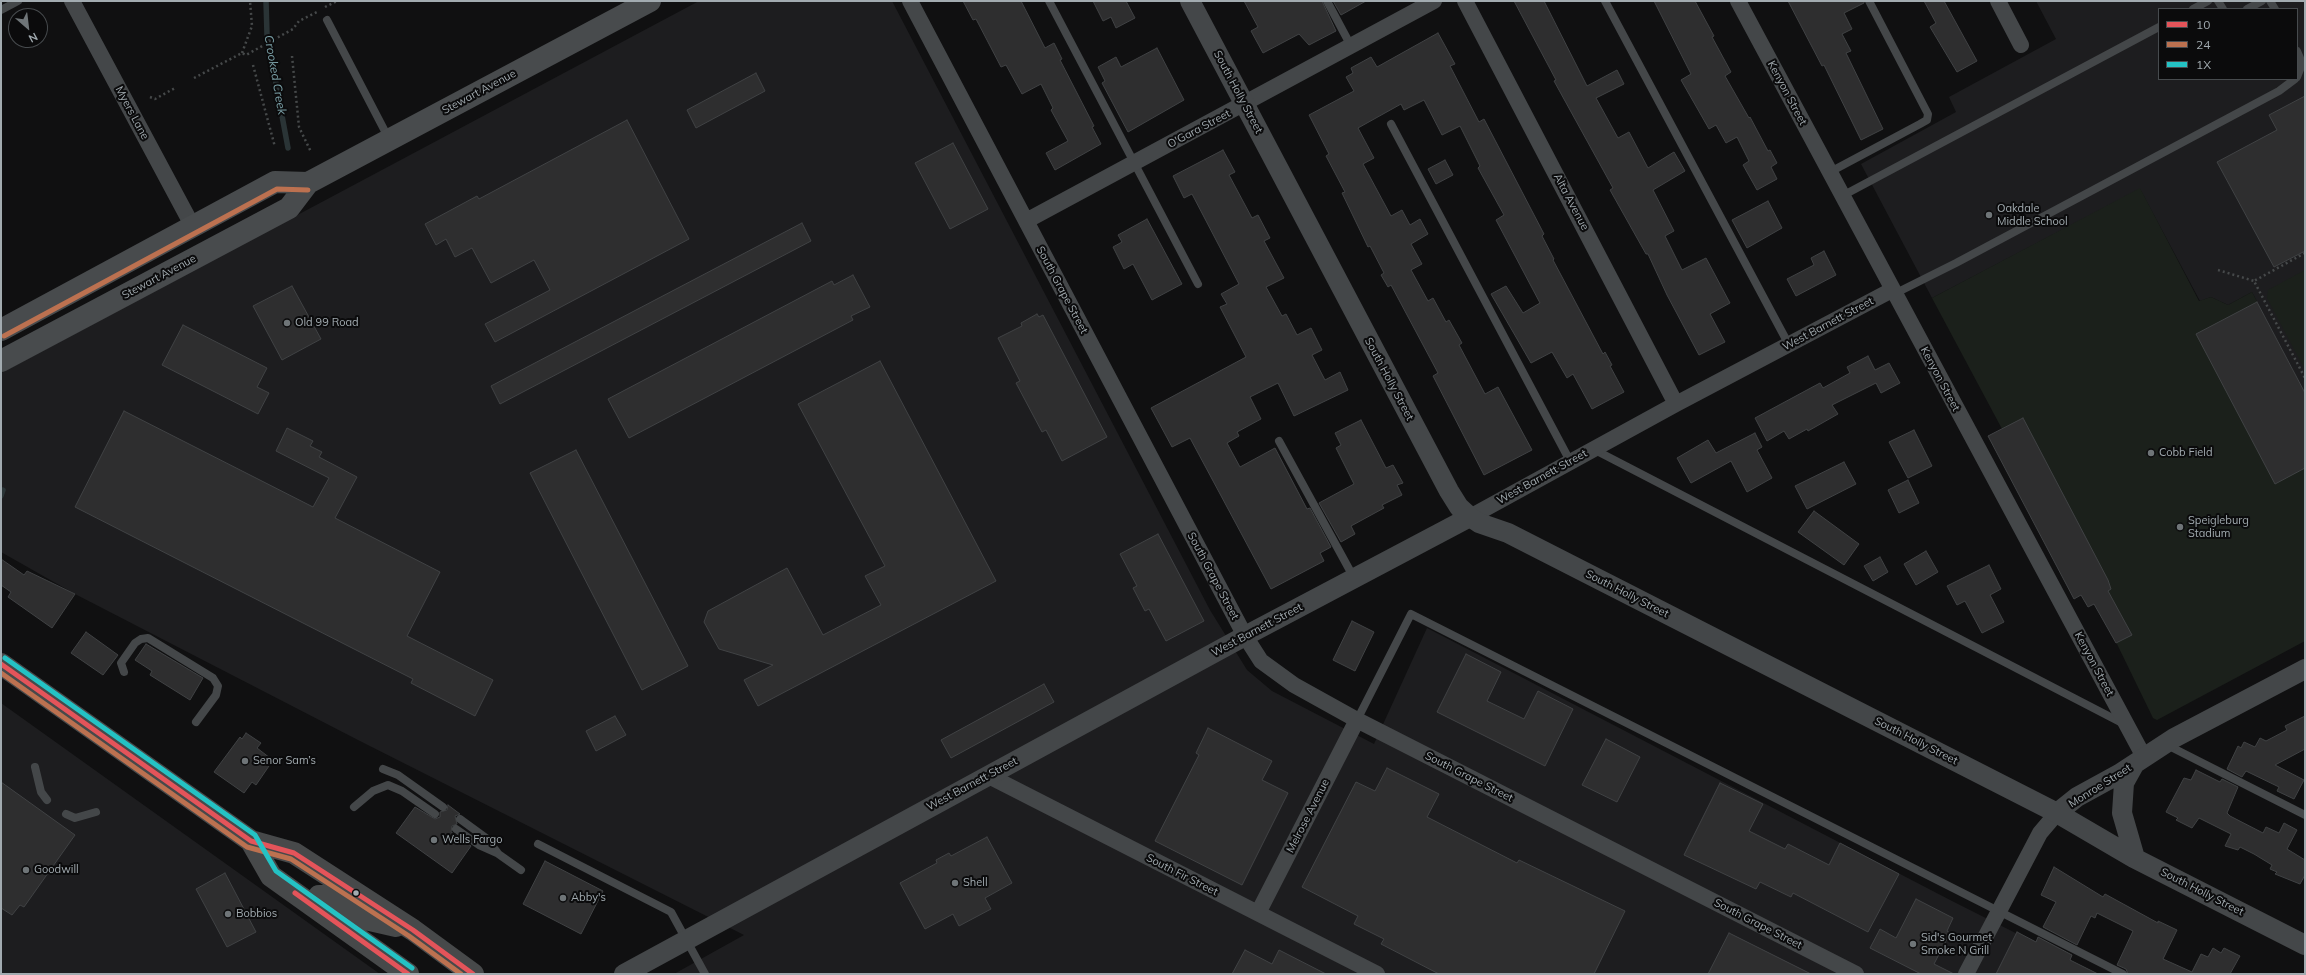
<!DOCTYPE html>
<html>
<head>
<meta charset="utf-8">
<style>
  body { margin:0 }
  #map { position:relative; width:2306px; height:975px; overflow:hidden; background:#101011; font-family:Mulish,sans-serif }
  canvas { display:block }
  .frame { position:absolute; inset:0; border:2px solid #a2abb0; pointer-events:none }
  .legend { position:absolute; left:2158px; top:8px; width:140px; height:72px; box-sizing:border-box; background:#0b0b0c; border:1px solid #474b4e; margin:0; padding:5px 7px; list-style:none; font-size:12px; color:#a2abb0 }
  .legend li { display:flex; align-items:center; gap:8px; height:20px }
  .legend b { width:20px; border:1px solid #474b4e }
  .north { position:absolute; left:8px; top:8px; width:40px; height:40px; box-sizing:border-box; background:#0b0b0c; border:1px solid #474b4e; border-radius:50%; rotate:152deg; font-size:11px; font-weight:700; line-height:16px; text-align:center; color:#a2abb0 }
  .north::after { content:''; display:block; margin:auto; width:14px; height:18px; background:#6f7578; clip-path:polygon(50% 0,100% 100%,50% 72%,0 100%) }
</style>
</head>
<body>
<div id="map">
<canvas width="2306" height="975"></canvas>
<div class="frame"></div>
<ul class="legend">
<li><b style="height:5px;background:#e4545a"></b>10</li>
<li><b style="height:5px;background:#bc7150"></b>24</li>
<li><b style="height:5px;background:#24c2c4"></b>1X</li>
</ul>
<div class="north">N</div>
</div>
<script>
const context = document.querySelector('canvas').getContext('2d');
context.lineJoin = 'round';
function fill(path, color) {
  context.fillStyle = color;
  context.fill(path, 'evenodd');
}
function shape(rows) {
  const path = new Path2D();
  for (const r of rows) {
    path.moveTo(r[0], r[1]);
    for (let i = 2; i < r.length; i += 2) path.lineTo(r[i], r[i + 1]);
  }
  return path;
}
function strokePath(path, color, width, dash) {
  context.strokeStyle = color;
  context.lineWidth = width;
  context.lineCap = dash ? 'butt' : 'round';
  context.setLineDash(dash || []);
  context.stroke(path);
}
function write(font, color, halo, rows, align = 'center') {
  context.font = font + ' Mulish,sans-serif';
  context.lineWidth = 4;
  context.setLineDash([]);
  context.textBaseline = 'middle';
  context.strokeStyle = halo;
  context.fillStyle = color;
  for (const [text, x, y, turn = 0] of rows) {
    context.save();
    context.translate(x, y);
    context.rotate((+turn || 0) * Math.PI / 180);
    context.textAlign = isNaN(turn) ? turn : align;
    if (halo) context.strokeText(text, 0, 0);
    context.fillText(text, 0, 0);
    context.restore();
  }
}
const built = shape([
  [699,1,892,1,1210,610,1247,670,1272,691,1374,744,1427,628,1952,901,2097,974,674,974,744,935,358,740,75,594,1,552,1,373],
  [2036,1,2305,1,2305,393,2252,292,2228,305,2211,297,2200,301,2140,189,1932,298,1861,164,1956,112,1949,97,2056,39],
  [2159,9,2297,9,2297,79,2159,79],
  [1,703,380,974,1,974]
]);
const green = shape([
  [2140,188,2199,301,2211,297,2228,305,2252,292,2305,393,2305,641,2157,720,2153,718,2117,644,1932,298],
  [2305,270,2305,370,2267,298,2268,290]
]);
const stream = shape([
  [266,1,267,35,288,148],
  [1,496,3,490]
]);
const building = shape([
  [963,1,1021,1,1045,48,1054,43,1062,59,1060,60,1094,126,1092,127,1101,144,1055,170,1046,153,1068,141,1051,110,1053,108,1041,84,1022,94,1006,65,1001,67,976,19,973,20,963,1],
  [1093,1,1126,1,1135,18,1116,28,1111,17,1103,21,1093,1],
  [1244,1,1322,1,1336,31,1309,45,1299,34,1263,53,1251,31,1258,27,1244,1],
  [1333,1,1366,1,1341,15,1333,1],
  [1514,1,1544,1,1587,86,1617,70,1624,84,1596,98,1618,138,1629,132,1648,168,1674,152,1685,171,1653,190,1674,231,1665,236,1682,270,1706,258,1730,303,1710,314,1725,342,1699,355,1667,295,1648,254,1646,254,1610,190,1613,188,1554,81,1556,80,1514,1],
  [1654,1,1695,1,1714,36,1712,37,1731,72,1725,76,1749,118,1750,117,1768,151,1770,150,1777,163,1771,167,1777,179,1757,190,1743,165,1749,161,1737,137,1726,143,1716,125,1709,129,1681,80,1691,74,1654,1],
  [1788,1,1864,1,1864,3,1844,13,1852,29,1842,34,1851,51,1846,53,1883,129,1861,140,1824,65,1822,66,1788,1],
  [1924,1,1944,1,1977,61,1957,72,1930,27,1936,23,1924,1],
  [1438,33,1455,64,1450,66,1479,122,1484,119,1544,234,1542,236,1554,259,1553,260,1603,354,1605,352,1612,365,1610,366,1624,392,1592,409,1573,374,1567,378,1552,352,1531,363,1491,294,1506,286,1523,313,1540,303,1496,220,1504,215,1478,168,1480,166,1460,126,1442,135,1424,100,1404,110,1401,104,1358,128,1374,158,1363,164,1391,216,1402,210,1410,225,1420,219,1428,234,1411,244,1422,264,1411,270,1428,301,1433,298,1446,322,1449,320,1462,343,1459,345,1485,394,1498,387,1532,450,1484,475,1433,376,1438,373,1391,285,1388,287,1381,275,1384,273,1370,246,1368,247,1342,193,1345,192,1326,156,1329,154,1309,115,1354,91,1346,77,1353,73,1351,68,1371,57,1377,67,1438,33],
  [1157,48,1184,100,1128,132,1102,83,1105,81,1098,67,1116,57,1121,67,1157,48],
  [756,73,765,91,696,128,687,110,756,73],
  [2305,96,2305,251,2274,267,2217,162,2277,130,2269,115,2305,96],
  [627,120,689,239,495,342,485,324,550,290,534,260,491,283,472,248,455,257,446,239,436,245,425,224,477,196,479,199,627,120],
  [953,143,988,209,950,229,915,163,953,143],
  [1223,150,1235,172,1229,175,1252,218,1258,215,1270,238,1264,241,1284,278,1266,287,1282,316,1286,314,1297,335,1311,328,1322,350,1312,355,1325,380,1340,372,1348,390,1294,416,1278,383,1250,397,1261,419,1237,432,1239,436,1227,443,1240,467,1275,448,1307,509,1310,508,1331,547,1320,553,1324,561,1271,589,1190,438,1172,447,1151,408,1246,357,1220,307,1227,304,1221,294,1239,284,1192,194,1184,198,1173,176,1223,150],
  [1445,160,1453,175,1436,184,1428,169,1445,160],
  [1768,201,1782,228,1747,248,1732,220,1768,201],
  [1147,219,1182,284,1152,300,1133,264,1124,269,1113,247,1122,242,1118,235,1147,219],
  [802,223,811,241,500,404,491,386,802,223],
  [1824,251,1836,275,1796,296,1787,279,1814,265,1811,258,1824,251],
  [853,275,870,307,851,316,853,320,629,438,608,399,832,281,834,285,853,275],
  [292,286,321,339,282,360,253,306,292,286],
  [2257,302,2305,393,2305,468,2275,484,2196,334,2257,302],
  [1037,314,1039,317,1043,315,1107,437,1062,461,1046,430,1042,432,1016,383,1020,381,998,338,1022,326,1021,323,1037,314],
  [183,325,267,368,257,387,269,393,258,414,162,365,183,325],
  [1868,356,1875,370,1889,363,1900,383,1881,393,1876,383,1832,405,1838,414,1808,431,1807,429,1789,439,1784,431,1767,441,1755,418,1820,383,1823,388,1850,373,1847,367,1868,356],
  [880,361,996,581,758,706,744,680,773,665,719,649,704,622,708,611,787,568,823,635,881,605,865,576,885,566,798,404,880,361],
  [124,411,313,507,329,478,276,451,287,428,313,441,310,446,322,452,319,457,357,477,335,518,440,572,407,636,493,680,475,716,411,683,413,679,75,507,124,411],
  [2023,418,2108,580,2111,589,2108,591,2132,635,2116,643,2094,604,2088,607,2081,595,2074,599,1988,436,2023,418],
  [1361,420,1386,468,1393,465,1403,483,1397,485,1402,495,1382,505,1384,508,1351,526,1355,534,1341,542,1319,503,1354,484,1336,448,1341,445,1335,433,1361,420],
  [1914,430,1932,466,1908,478,1889,442,1914,430],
  [1755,433,1762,447,1757,450,1772,478,1747,492,1731,461,1691,483,1677,458,1708,440,1716,453,1755,433],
  [576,450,688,666,642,690,530,473,576,450],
  [1844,462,1856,484,1807,509,1795,486,1844,462],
  [1908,480,1919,503,1899,513,1888,490,1908,480],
  [1814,511,1859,544,1844,565,1798,532,1814,511],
  [1158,534,1204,621,1166,641,1149,609,1145,611,1133,588,1137,586,1120,554,1158,534],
  [1926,551,1938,572,1916,585,1904,564,1926,551],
  [1880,557,1888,572,1873,581,1864,566,1880,557],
  [1,559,24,575,27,571,75,594,52,628,8,597,11,592,1,585,1,559],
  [1989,565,2001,589,1990,595,2004,622,1982,633,1965,601,1957,605,1947,586,1989,565],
  [1352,621,1374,632,1355,671,1333,660,1352,621],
  [86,632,118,655,103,675,71,653,86,632],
  [146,644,203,678,190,700,150,675,152,671,135,660,146,644],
  [1466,654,1501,672,1487,701,1524,719,1538,691,1573,709,1545,766,1437,712,1466,654],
  [1044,684,1054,702,951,758,941,740,1044,684],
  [615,716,626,735,596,751,586,731,615,716],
  [2305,716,2305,749,2275,765,2304,780,2294,799,2277,791,2279,787,2246,771,2242,777,2227,769,2238,746,2241,748,2244,742,2255,747,2260,738,2266,741,2287,730,2285,726,2305,716],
  [1208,728,1272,761,1262,780,1288,793,1242,885,1155,841,1199,755,1196,753,1208,728],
  [246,733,261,743,257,748,270,758,265,764,269,766,256,785,252,782,244,793,214,772,240,737,242,739,246,733],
  [1606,739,1640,757,1617,802,1582,785,1606,739],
  [1387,768,1439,794,1427,817,1517,863,1519,860,1625,911,1594,974,1439,974,1381,944,1384,939,1354,924,1358,916,1302,887,1356,782,1375,791,1387,768],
  [2196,770,2220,782,2222,779,2238,787,2227,813,2230,816,2263,833,2266,827,2279,833,2284,823,2297,830,2287,849,2305,860,2305,875,2300,884,2275,874,2277,872,2270,869,2272,865,2254,854,2240,847,2238,850,2225,846,2231,834,2199,818,2192,828,2176,820,2178,818,2166,812,2184,778,2191,780,2196,770],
  [1,782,75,835,24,907,20,905,12,915,1,908,1,782],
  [1720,783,1763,804,1749,831,1785,849,1788,844,1829,865,1840,843,1899,874,1868,932,1793,893,1791,897,1760,882,1756,889,1684,855,1720,783],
  [448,805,460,814,455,816,457,824,452,826,451,832,471,846,452,873,396,833,415,807,435,819,440,817,440,812,447,810,448,805],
  [987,837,1012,883,985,898,991,909,959,926,953,914,925,929,900,883,937,863,936,860,949,853,951,856,987,837],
  [545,861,603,891,581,934,523,904,545,861],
  [2054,867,2103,897,2105,894,2158,923,2158,921,2177,930,2163,959,2192,972,2201,954,2208,957,2213,948,2221,953,2224,948,2240,956,2230,974,2128,974,2126,969,2117,965,2133,931,2097,913,2095,918,2091,916,2077,945,2043,927,2056,902,2041,895,2054,867],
  [225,873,256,932,227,947,196,889,225,873],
  [1916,899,1953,918,1947,931,1950,933,1934,964,1954,974,1921,974,1870,948,1880,929,1896,938,1916,899],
  [2017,932,2036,942,2038,937,2072,955,2070,960,2098,974,1996,974,2017,932],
  [1729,933,1811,974,1708,974,1729,933],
  [1245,950,1272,964,1279,950,1326,974,1232,974,1245,950]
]);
const path = shape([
  [325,7,337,1],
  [242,53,252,26,250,1],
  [292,56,299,127,311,152],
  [253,65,275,147],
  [194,78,242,53,246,55,293,29,299,21,317,12],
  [150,97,155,99,175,88],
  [2305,253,2254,281,2305,378],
  [2218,270,2254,281]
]);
const service = shape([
  [1049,1,1198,284],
  [1327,1,1351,46],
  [1605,1,1789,345],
  [2218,1,2223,9],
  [2270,1,2275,9],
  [2193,9,2208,1],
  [2247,9,2262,1],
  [1,10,18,1],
  [327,20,389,139],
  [2297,51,2300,58,2301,67,2297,77],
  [1391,124,1570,461],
  [1830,172,1920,124,1927,120,1928,114,1869,1],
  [1842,196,2159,27],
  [1894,294,1956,263,2279,91,2295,79],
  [1279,441,1354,578],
  [1593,449,2124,724],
  [124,672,121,663,135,643,141,639,148,638,213,678,218,686,216,695,196,722],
  [1357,720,1411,614,2123,974],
  [2167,745,2305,815],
  [35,767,41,792,47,800],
  [383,769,398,775,443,807],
  [354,807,373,791,388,785,402,791,435,814],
  [66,814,75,818,96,812],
  [460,819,486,838,497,852],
  [456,829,479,845,497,853,521,870],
  [538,844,671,912,705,974]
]);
const minor = shape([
  [72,1,192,225],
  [910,1,1245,636,1261,661,1294,685,1357,720,1856,974],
  [1465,1,1676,404],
  [1738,1,2144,757],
  [1998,1,2021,45],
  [1026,221,1434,1],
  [1470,517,1676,404,1892,290],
  [987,775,1377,974],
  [1258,913,1357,720],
  [1966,974,2040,833,2057,813]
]);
const tertiary = shape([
  [1190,1,1449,491,1459,507,1470,517,1479,523,1508,533,2057,813,2134,858,2305,945],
  [2134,765,2124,783,2122,813,2135,858],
  [2057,813,2077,797,2119,774,2174,738,2305,669],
  [624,974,1245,636,1470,517]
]);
const secondary = shape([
  [1,330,275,182,308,183],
  [1,361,289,208,308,183,650,1]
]);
const primary = shape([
  [1,664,251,841,294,853,413,930,473,974],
  [251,841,271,876,408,974],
  [313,906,319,896,329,896,361,918,396,926]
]);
const bus1 = shape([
  [1,664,251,841,294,853,413,930,473,974],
  [295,893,408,974]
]);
const bus2 = shape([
  [4,336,277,189,308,190],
  [1,673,247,847,291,859,409,936,461,974]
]);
const bus3 = shape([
  [5,658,255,835,276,871,412,968]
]);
const markers = [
  [1989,215,4,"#6f7578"],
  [287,323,4,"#6f7578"],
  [2151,453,4,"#6f7578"],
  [2180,527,4,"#6f7578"],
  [245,761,4,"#6f7578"],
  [434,840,4,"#6f7578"],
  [26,870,4,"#6f7578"],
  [955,883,4,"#6f7578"],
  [356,893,3.5,"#a2abb0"],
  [563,898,4,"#6f7578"],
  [228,914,4,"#6f7578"],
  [1913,944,4,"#6f7578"]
];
const streetNames = [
  ["Stewart Avenue",479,92,-28],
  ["South Holly Street",1238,92,62],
  ["Kenyon Street",1787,93,62],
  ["Myers Lane",132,113,62],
  ["O'Gara Street",1199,129,-28],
  ["Alta Avenue",1571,202,62],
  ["Stewart Avenue",159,277,-28],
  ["South Grape Street",1062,290,62],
  ["West Barnett Street",1828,324,-28],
  ["South Holly Street",1389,379,62],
  ["Kenyon Street",1940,379,62],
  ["West Barnett Street",1542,477,-29],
  ["South Grape Street",1213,576,62],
  ["South Holly Street",1627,594,27],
  ["West Barnett Street",1257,630,-28],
  ["Kenyon Street",2094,664,62],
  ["South Holly Street",1916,741,27],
  ["South Grape Street",1469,777,27],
  ["West Barnett Street",972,784,-28],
  ["Monroe Street",2100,786,-32],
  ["Melrose Avenue",1308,816,-63],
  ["South Fir Street",1182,875,27],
  ["South Holly Street",2202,892,27],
  ["South Grape Street",1758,924,27]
];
const poiNames = [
  ["Oakdale",1997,209],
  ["Middle School",1997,222],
  ["Old 99 Road",295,323],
  ["Cobb Field",2159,453],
  ["Speigleburg",2188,521],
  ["Stadium",2188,534],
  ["Senor Sam’s",253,761],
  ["Wells Fargo",442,840],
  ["Goodwill",34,870],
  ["Shell",963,883],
  ["Abby's",571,898],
  ["Bobbios",236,914],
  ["Sid's Gourmet",1921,938],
  ["Smoke N Grill",1921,951]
];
const waterNames = [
  ["Crooked Creek",275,75,80]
];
fill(built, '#1d1d1f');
fill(green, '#1b201b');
strokePath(stream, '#2a3436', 5.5);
fill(building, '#2e2e2f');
strokePath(building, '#404244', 1);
strokePath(path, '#46494a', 2.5, [2, 3]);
strokePath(service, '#444749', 8);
strokePath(minor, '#444749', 16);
strokePath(tertiary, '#444749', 20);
strokePath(secondary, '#484b4d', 22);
strokePath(primary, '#47494a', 22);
strokePath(bus1, '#e4545a', 5);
strokePath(bus2, '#bc7150', 5);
strokePath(bus3, '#24c2c4', 5);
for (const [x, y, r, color] of markers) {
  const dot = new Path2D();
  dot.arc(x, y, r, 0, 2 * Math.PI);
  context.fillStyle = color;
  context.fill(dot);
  strokePath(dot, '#0b0b0c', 1.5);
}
write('11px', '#a2abb0', '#0b0b0c', streetNames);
write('11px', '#a2abb0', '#0b0b0c', poiNames, 'left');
write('italic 12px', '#7ca2a9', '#0b0b0c', waterNames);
</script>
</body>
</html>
